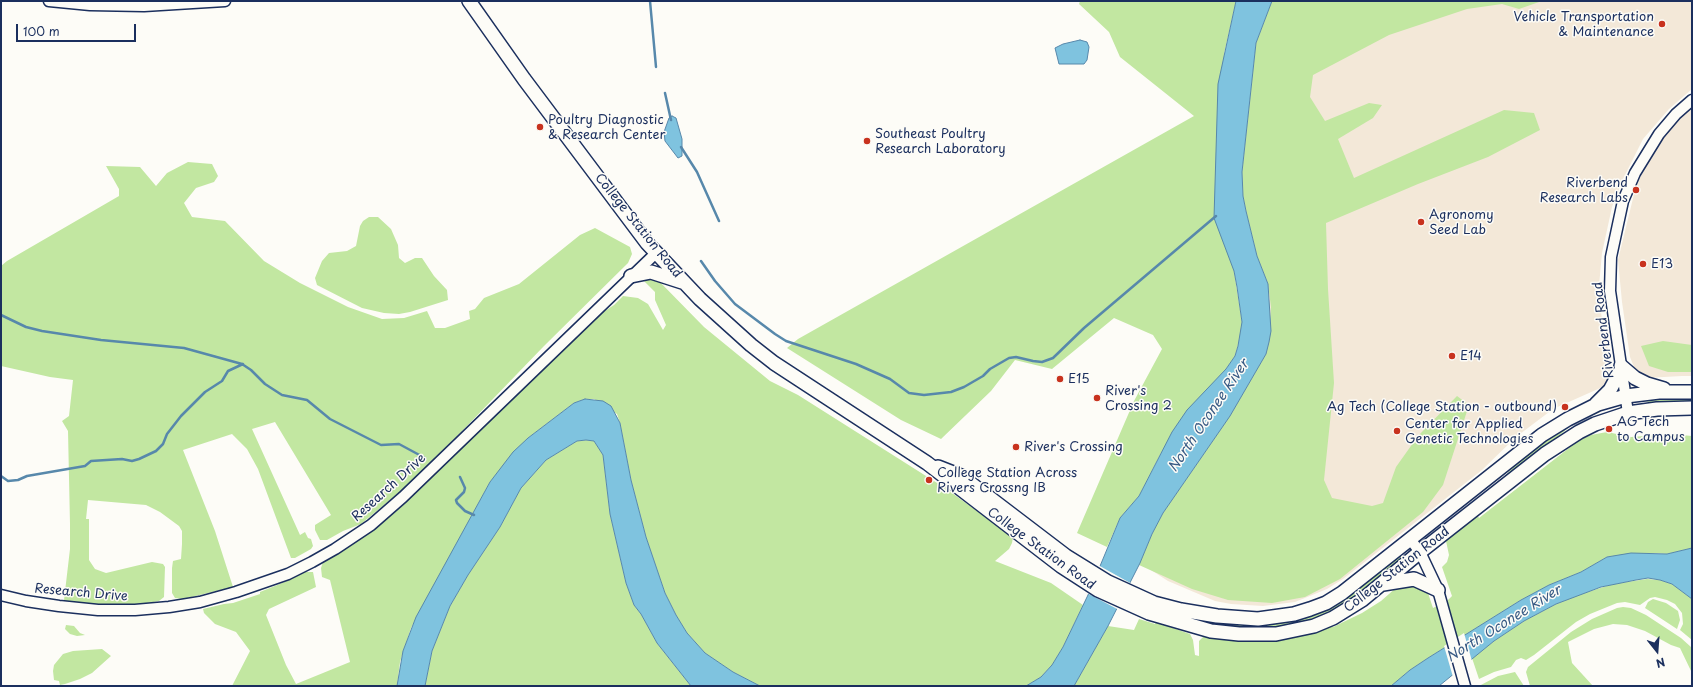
<!DOCTYPE html>
<html>
<head>
<meta charset="utf-8">
<style>
  body { margin:0 }
  #map { position:relative; width:1693px; height:687px; overflow:hidden; background:#fdfcf7; font-family:"Playpen Sans",sans-serif }
  canvas { display:block }
  .frame { position:absolute; inset:0; border:2px solid #1b2f5e; pointer-events:none }
  .north { position:absolute; left:1637px; top:631px; width:40px; height:40px; -webkit-text-stroke:3px #fdfcf7; paint-order:stroke; rotate:163deg; font-size:11px; font-weight:700; line-height:16px; text-align:center; color:#1b2f5e }
  .north::after { content:''; display:block; margin:auto; width:14px; height:18px; background:#1b2f5e; clip-path:polygon(50% 0,100% 100%,50% 72%,0 100%) }
  .scale { position:absolute; left:16px; top:24px; width:120px; height:18px; box-sizing:border-box; border:2px solid #1b2f5e; border-top:0; padding-left:5px; font-size:12px; line-height:14px; white-space:nowrap; color:#1b2f5e; -webkit-text-stroke:3px #fdfcf7; paint-order:stroke }
</style>
</head>
<body>
<div id="map">
<canvas width="1693" height="687"></canvas>
<div class="frame"></div>
<div class="north">N</div>
<div class="scale">100 m</div>
</div>
<script>
const context = document.querySelector('canvas').getContext('2d');
context.lineJoin = 'round';
function fill(path, color) {
  context.fillStyle = color;
  context.fill(path, 'evenodd');
}
function shape(rows) {
  const path = new Path2D();
  for (const r of rows) {
    path.moveTo(r[0], r[1]);
    for (let i = 2; i < r.length; i += 2) path.lineTo(r[i], r[i + 1]);
  }
  return path;
}
function strokePath(path, color, width, dash) {
  context.strokeStyle = color;
  context.lineWidth = width;
  context.lineCap = dash ? 'butt' : 'round';
  context.setLineDash(dash || []);
  context.stroke(path);
}
function write(font, color, halo, rows, align = 'center') {
  context.font = font + ' "Playpen Sans",sans-serif';
  context.lineWidth = 3;
  context.setLineDash([]);
  context.textBaseline = 'middle';
  context.strokeStyle = halo;
  context.fillStyle = color;
  for (const [text, x, y, turn = 0] of rows) {
    context.save();
    context.translate(x, y);
    context.rotate((+turn || 0) * Math.PI / 180);
    context.textAlign = isNaN(turn) ? turn : align;
    if (halo) context.strokeText(text, 0, 0);
    context.fillText(text, 0, 0);
    context.restore();
  }
}
const built = shape([
  [1272,1,1692,1,1692,89,1669,109,1643,139,1623,179,1612,207,1602,253,1598,297,1612,371,1608,383,1598,389,1553,409,1516,437,1482,470,1343,579,1327,589,1295,602,1263,606,1231,604,1215,601,1168,581,1140,563,1266,354],
  [1692,105,1692,376,1682,376,1646,378,1636,372,1630,357,1622,302,1618,260,1636,186,1652,153,1675,121]
]);
const green = shape([
  [1080,1,1236,1,1224,54,1234,271,1242,322,1241,334,1235,356,1226,369,1214,383,1161,453,1139,496,1120,518,1107,547,1077,533,1134,401,1162,349,1153,335,1114,318,1052,369,1015,360,991,391,941,439,901,420,787,348,798,339,1194,116,1120,57,1109,32,1079,4],
  [1272,1,1542,1,1519,9,1502,4,1467,9,1389,35,1313,75,1310,97,1325,121,1369,103,1382,105,1373,118,1338,139,1354,178,1504,110,1534,113,1540,130,1488,157,1418,184,1326,223,1328,289,1334,383,1324,480,1332,498,1372,506,1383,503,1396,467,1418,436,1457,396,1469,405,1443,485,1423,512,1340,579,1305,597,1272,603,1228,600,1192,589,1139,565,1152,534,1163,513,1230,416,1266,354,1269,342,1271,307,1268,284,1257,256,1246,211,1243,196,1242,172,1256,43],
  [188,162,212,164,218,176,214,182,196,188,184,203,192,217,225,221,264,261,300,283,348,307,382,319,404,318,427,311,435,328,445,328,470,319,469,311,475,309,484,298,519,284,580,235,595,228,630,247,632,254,628,263,544,346,464,429,402,490,361,524,343,531,327,540,320,540,315,530,315,525,331,515,275,422,252,429,300,535,305,532,308,538,311,539,313,546,311,549,295,558,291,558,258,469,247,449,232,434,183,450,215,531,233,587,183,599,175,598,172,593,172,568,173,561,181,559,182,544,182,531,179,526,160,512,146,505,88,500,86,519,89,519,89,560,95,569,106,573,152,562,163,564,165,567,164,597,159,601,142,604,109,605,70,603,64,600,70,549,70,524,68,431,62,421,69,416,73,380,50,377,1,366,1,266,7,261,119,196,119,189,106,166,140,167,156,186,167,173],
  [369,217,378,217,391,229,398,245,399,258,405,263,415,258,422,258,434,276,447,290,448,300,410,312,399,314,384,313,362,308,317,285,315,278,322,261,329,253,347,251,356,246,360,226,363,221],
  [644,277,655,277,704,327,770,381,798,395,945,488,1013,537,1012,543,1009,549,995,561,1051,583,1083,605,1063,647,1052,665,1041,677,1026,686,760,686,733,672,705,653,687,633,676,615,665,593,646,537,631,480,620,423,617,414,594,399,585,399,574,403,528,438,490,482,411,628,400,662,397,686,232,686,250,651,236,632,215,624,204,613,203,609,224,604,233,603,260,594,260,592,287,581,305,572,313,572,316,587,269,609,266,615,286,665,296,684,350,662,330,580,322,577,321,568,323,562,347,548,375,529,403,505,594,318,614,305,623,296,638,298,648,304,663,330,666,325,655,300,655,292,644,281],
  [1663,341,1692,345,1692,372,1668,372,1649,366,1641,346],
  [1692,397,1692,403,1655,403,1645,401,1644,399],
  [1596,411,1600,412,1573,424,1532,458,1432,535,1503,478,1528,452,1558,431],
  [1607,432,1631,437,1671,434,1692,436,1692,548,1667,554,1655,553,1607,557,1581,572,1549,585,1521,600,1428,658,1410,670,1391,686,1074,686,1108,626,1134,630,1139,619,1155,624,1156,622,1190,634,1193,640,1195,655,1199,656,1199,641,1204,636,1225,640,1251,642,1271,641,1305,634,1331,625,1333,627,1362,613,1381,601,1397,587,1414,585,1414,587,1415,586,1427,590,1433,608,1447,601,1452,596,1442,567,1447,562,1449,555,1446,541,1478,516,1479,518,1578,441,1591,435],
  [586,440,594,441,603,455,610,514,626,583,634,605,641,614,657,643,691,686,425,686,432,651,450,606,468,575,500,527,521,488,546,460,577,441],
  [1400,555,1403,559,1356,598,1324,616,1287,627,1227,627,1227,621,1232,624,1237,622,1283,621],
  [1647,579,1660,580,1672,584,1692,599,1692,640,1680,630,1683,624,1682,613,1675,604,1667,600,1655,597,1650,598,1640,605,1625,602,1617,603,1590,614,1576,622,1534,655,1526,660,1521,658,1516,660,1511,667,1494,672,1479,679,1472,658,1494,641,1524,621,1556,604,1578,595,1613,584],
  [1653,599,1666,603,1678,611,1680,620,1677,629,1645,608,1648,602],
  [1623,607,1631,608,1646,615,1681,638,1691,647,1692,648,1692,673,1680,648,1671,645,1645,631,1627,625,1613,624,1594,629,1568,642,1572,663,1593,686,1530,686,1526,672,1528,667,1571,632,1592,619,1617,608],
  [66,625,74,626,80,633,85,635,77,636,70,634,65,629],
  [102,649,111,656,92,673,80,679,65,684,60,685,59,681,54,680,53,671,54,665,63,654,73,651],
  [1515,672,1524,686,1479,686,1498,676]
]);
const water = shape([
  [1236,1,1272,1,1256,43,1242,172,1243,196,1246,211,1257,256,1268,284,1271,331,1269,342,1266,354,1230,416,1163,513,1152,534,1140,563,1108,626,1074,686,1026,686,1041,677,1052,665,1063,647,1088,595,1120,518,1139,496,1172,432,1187,410,1226,369,1235,356,1238,346,1242,322,1237,287,1234,271,1214,218,1218,84,1236,1],
  [1080,40,1087,42,1089,47,1087,60,1084,64,1059,64,1055,48,1063,44,1080,40],
  [672,116,676,118,682,139,682,156,678,158,665,141,664,132,669,118,672,116],
  [585,399,603,401,611,406,620,423,631,480,646,537,665,593,676,615,687,633,705,653,733,672,760,686,691,686,657,643,641,614,634,605,626,583,610,514,603,455,594,441,586,440,577,441,546,460,521,488,500,527,468,575,450,606,432,651,425,686,397,686,403,651,416,617,490,482,513,452,528,438,574,403,585,399],
  [1692,548,1692,599,1672,584,1660,580,1648,578,1636,580,1601,587,1556,604,1524,621,1494,641,1439,686,1391,686,1410,670,1428,658,1521,600,1549,585,1581,572,1607,557,1631,553,1667,554,1692,548]
]);
const pier = shape([
  [1098,565,1132,584,1119,610,1087,593],
  [1464,633,1472,661,1453,677,1444,646]
]);
const stream = shape([
  [650,1,656,67],
  [665,93,671,120],
  [681,147,697,172,719,221],
  [701,261,715,281,735,304,775,334,786,341,856,364,890,379,909,393,924,395,951,392,964,387,983,376,990,369,1009,358,1016,357,1033,361,1042,362,1053,358,1084,328,1216,216],
  [1,315,26,327,42,331,101,340,184,348,242,364,251,370,265,384,282,395,307,400,330,419,381,445,399,444,425,458],
  [1,476,8,481,18,480,27,476,85,466,91,461,122,459,132,461,139,459,156,451,163,444,167,434,181,416,205,392,222,381,228,371,243,364],
  [460,477,465,488,464,492,456,500,457,503,465,511,474,515]
]);
const minor = shape([
  [49,1,90,5,144,6,225,1],
  [1628,413,1610,291,1611,257,1623,201,1635,173,1659,134,1676,114,1692,100],
  [1410,539,1420,552,1438,590,1465,686],
  [1,595,26,601,59,606,98,610,135,610,169,607,200,602,236,592,288,574,312,562,335,549,371,525,403,497,656,253]
]);
const major = shape([
  [469,1,524,79,647,243,700,299,751,345,774,363,927,463,1061,566,1098,590,1149,613,1211,631,1239,634,1276,634,1314,626,1333,618,1362,600,1420,552,1545,454,1579,432,1595,424,1628,413,1657,409,1692,408],
  [631,276,651,272,682,282],
  [1621,366,1635,378,1647,384,1664,389],
  [1596,404,1610,390,1622,368],
  [938,467,961,476,1066,556,1108,582,1154,603,1181,610,1217,616,1258,619,1294,614,1310,609,1326,603,1342,593,1542,435,1568,419,1598,404,1626,396,1659,392,1692,392],
  [1383,584,1414,579,1438,590]
]);
const markers = [
  [1662,24,4,"#c8321e"],
  [540,127,4,"#c8321e"],
  [867,141,4,"#c8321e"],
  [1636,190,4,"#c8321e"],
  [1421,222,4,"#c8321e"],
  [1643,264,4,"#c8321e"],
  [1452,356,4,"#c8321e"],
  [1060,379,4,"#c8321e"],
  [1097,398,4,"#c8321e"],
  [1565,407,4,"#c8321e"],
  [1609,429,4,"#c8321e"],
  [1397,431,4,"#c8321e"],
  [1016,447,4,"#c8321e"],
  [929,480,4,"#c8321e"]
];
const poiNames = [
  ["Vehicle Transportation",1654,17,"right"],
  ["& Maintenance",1654,32,"right"],
  ["Poultry Diagnostic",548,120],
  ["& Research Center",548,135],
  ["Southeast Poultry",875,134],
  ["Research Laboratory",875,149],
  ["Riverbend",1628,183,"right"],
  ["Research Labs",1628,198,"right"],
  ["Agronomy",1429,215],
  ["Seed Lab",1429,230],
  ["E13",1651,264],
  ["E14",1460,356],
  ["E15",1068,379],
  ["River's",1105,391],
  ["Crossing 2",1105,406],
  ["Ag Tech (College Station - outbound)",1557,407,"right"],
  ["AG Tech",1617,422],
  ["to Campus",1617,437],
  ["Center for Applied",1405,424],
  ["Genetic Technologies",1405,439],
  ["River's Crossing",1024,447],
  ["College Station Across",937,473],
  ["Rivers Crossng IB",937,488]
];
const streetNames = [
  ["College Station Road",638,226,51],
  ["Riverbend Road",1604,330,-97],
  ["Research Drive",389,488,-42],
  ["College Station Road",1041,549,36],
  ["College Station Road",1397,570,-38],
  ["Research Drive",81,593,5]
];
const waterNames = [
  ["North Oconee River",1209,416,-56],
  ["North Oconee River",1504,624,-32]
];
fill(built, '#f3e8d8');
fill(green, '#c2e7a1');
fill(water, '#7fc3df');
strokePath(water, '#5788ab', 1);
fill(pier, '#fdfcf7');
strokePath(stream, '#5788ab', 2.5);
strokePath(minor, '#1b2f5e', 13);
strokePath(major, '#1b2f5e', 16);
strokePath(minor, '#fdfcf7', 10);
strokePath(major, '#fdfcf7', 13);
for (const [x, y, r, color] of markers) {
  const dot = new Path2D();
  dot.arc(x, y, r, 0, 2 * Math.PI);
  context.fillStyle = color;
  context.fill(dot);
  strokePath(dot, '#fdfcf7', 1.5);
}
write('13px', '#1b2f5e', '#fdfcf7', poiNames, 'left');
write('13px', '#1b2f5e', '#fdfcf7', streetNames);
write('italic 14px', '#395b85', '#fdfcf7', waterNames);
</script>
</body>
</html>
